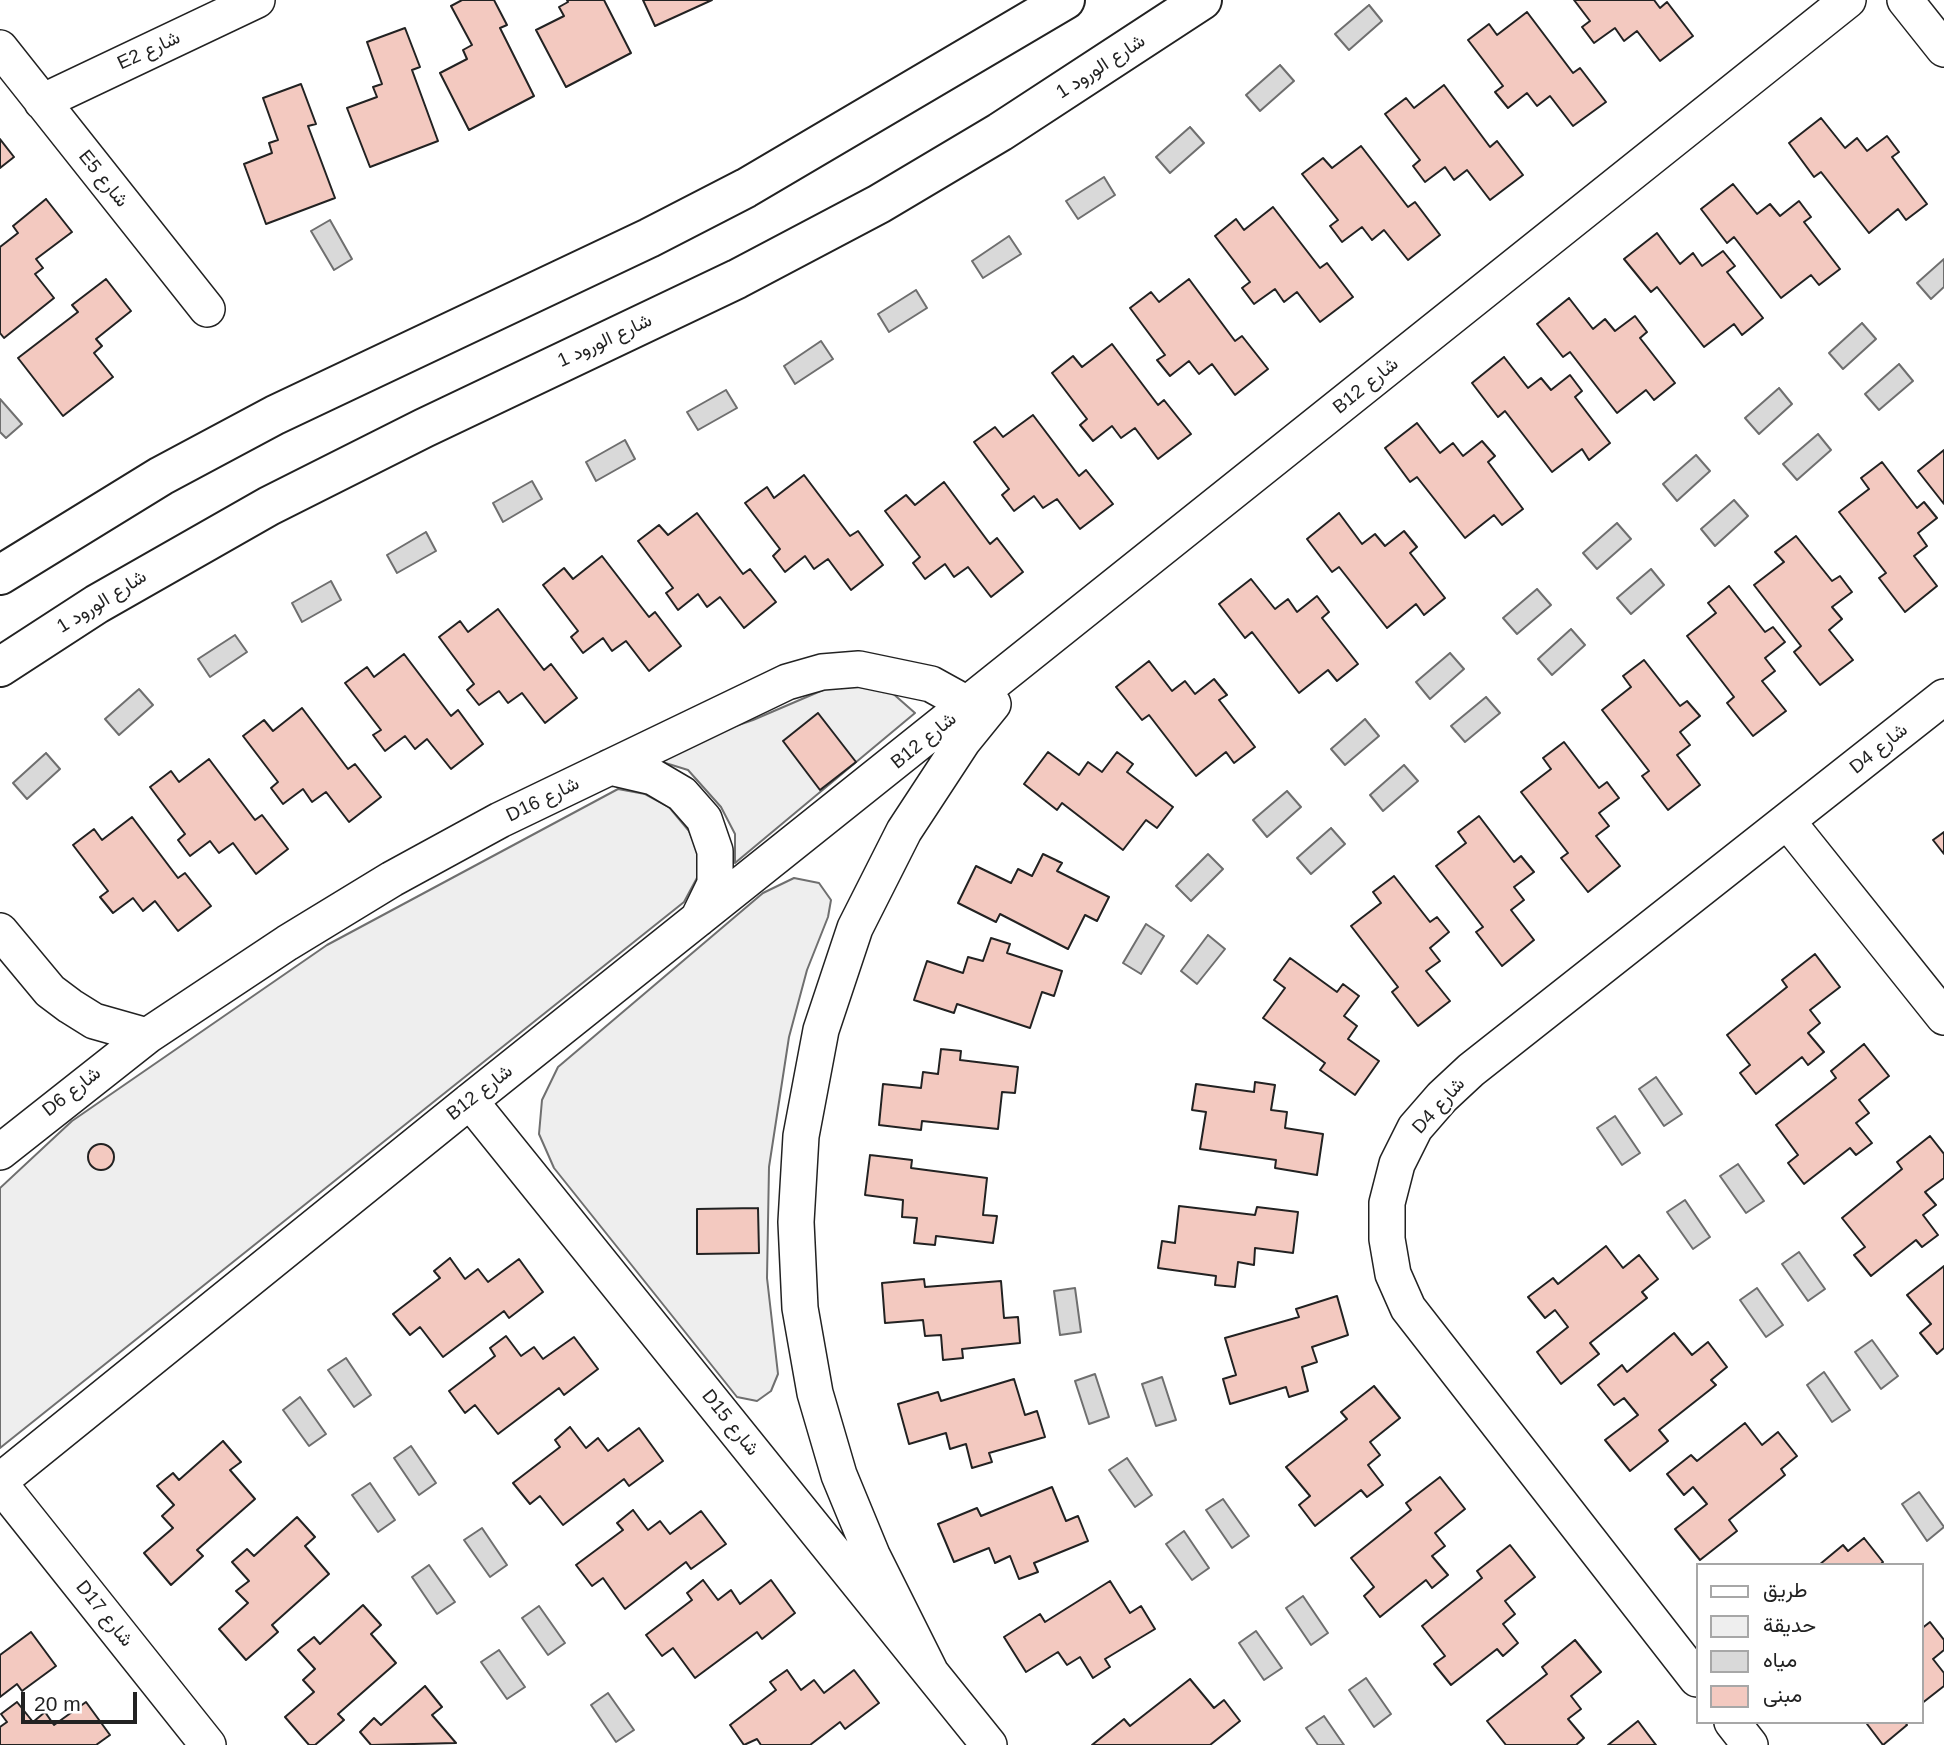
<!DOCTYPE html>
<html>
<head>
<meta charset="utf-8">
<style>
  body { margin:0 }
  #map { position:relative; width:1944px; height:1745px; overflow:hidden; background:#fff; font-family:Arial,Vazirmatn,sans-serif }
  canvas { display:block }
  .legend { position:absolute; left:1696px; top:1563px; width:228px; height:161px; box-sizing:border-box; background:#fff; border:2px solid #a7a7a7; margin:0; padding:9px 12px; list-style:none; font-size:21px; color:#222 }
  .legend li { display:flex; align-items:center; gap:14px; height:35px }
  .legend b { width:35px; border:2px solid #a7a7a7 }
  .scale { position:absolute; left:21px; top:1692px; width:116px; height:32px; box-sizing:border-box; border:4px solid #222; border-top:0; padding-left:9px; font-size:21px; line-height:24px; white-space:nowrap; color:#222; -webkit-text-stroke:5px #fff; paint-order:stroke }
</style>
</head>
<body>
<div id="map">
<canvas width="1944" height="1745"></canvas>
<ul class="legend">
<li><b style="height:9px;background:#fff"></b>طريق</li>
<li><b style="height:19px;background:#eee"></b>حديقة</li>
<li><b style="height:19px;background:#d9d9d9"></b>مياه</li>
<li><b style="height:19px;background:#f3c9c0"></b>مبنى</li>
</ul>
<div class="scale">20 m</div>
</div>
<script>
const context = document.querySelector('canvas').getContext('2d');
context.lineJoin = 'round';
function fill(path, color) {
  context.fillStyle = color;
  context.fill(path, 'evenodd');
}
function shape(rows) {
  const path = new Path2D();
  for (const r of rows) {
    if (r.length === 3) {
      path.moveTo(r[0] + r[2], r[1]);
      path.arc(r[0], r[1], r[2], 0, 2 * Math.PI);
      continue;
    }
    path.moveTo(r[0], r[1]);
    for (let i = 2; i < r.length; i += 2) path.lineTo(r[i], r[i + 1]);
  }
  return path;
}
function strokePath(path, color, width, dash) {
  context.strokeStyle = color;
  context.lineWidth = width;
  context.lineCap = dash ? 'butt' : 'round';
  context.setLineDash(dash || []);
  context.stroke(path);
}
function write(font, color, halo, rows, align = 'center') {
  context.font = font + ' Arial,Vazirmatn,sans-serif';
  context.lineWidth = 5;
  context.setLineDash([]);
  context.textBaseline = 'middle';
  context.strokeStyle = halo;
  context.fillStyle = color;
  for (const [text, x, y, turn = 0] of rows) {
    context.save();
    context.translate(x, y);
    context.rotate((+turn || 0) * Math.PI / 180);
    context.textAlign = isNaN(turn) ? turn : align;
    if (halo) context.strokeText(text, 0, 0);
    context.fillText(text, 0, 0);
    context.restore();
  }
}
const green = shape([
  [837,684,890,691,915,713,735,863,735,834,721,807,688,770,646,757,753,720,837,684],
  [618,789,645,794,669,807,689,831,698,852,698,876,684,902,0,1448,0,1188,72,1121,327,945,618,789],
  [794,878,819,883,831,900,828,917,807,970,789,1037,769,1167,767,1278,778,1374,771,1391,757,1401,737,1397,554,1168,539,1134,542,1100,558,1067,763,893,794,878]
]);
const water = shape([
  [1369,5,1382,21,1349,50,1335,34,1369,5],
  [1280,65,1294,81,1260,111,1246,95,1280,65],
  [1190,127,1204,143,1170,173,1156,157,1190,127],
  [1104,177,1115,195,1078,219,1066,201,1104,177],
  [330,220,352,259,334,270,311,231,330,220],
  [1009,236,1021,254,983,278,972,261,1009,236],
  [1944,259,1944,287,1931,299,1917,283,1944,259],
  [916,290,927,308,889,332,878,314,916,290],
  [1862,323,1876,339,1843,369,1829,353,1862,323],
  [821,341,833,359,795,384,784,366,821,341],
  [1899,364,1913,381,1879,410,1865,394,1899,364],
  [1779,388,1792,404,1759,434,1745,418,1779,388],
  [726,390,737,408,698,430,687,412,726,390],
  [0,399,22,424,6,438,0,432,0,399],
  [1818,434,1831,450,1797,480,1783,464,1818,434],
  [625,440,635,459,596,481,586,462,625,440],
  [1696,455,1710,471,1677,501,1663,484,1696,455],
  [532,481,542,499,503,522,493,503,532,481],
  [1734,500,1748,516,1715,546,1701,529,1734,500],
  [1617,523,1631,539,1597,569,1583,553,1617,523],
  [426,532,436,551,397,573,387,555,426,532],
  [1651,569,1664,585,1631,614,1617,598,1651,569],
  [331,581,341,600,302,622,292,603,331,581],
  [1537,589,1551,605,1517,634,1503,618,1537,589],
  [1571,629,1585,645,1552,675,1538,659,1571,629],
  [235,635,247,652,210,677,198,659,235,635],
  [1450,653,1464,669,1430,699,1416,682,1450,653],
  [139,689,153,705,119,735,105,719,139,689],
  [1486,697,1500,713,1465,742,1451,726,1486,697],
  [1365,719,1379,736,1345,765,1331,749,1365,719],
  [46,753,60,769,27,799,13,783,46,753],
  [1404,765,1418,781,1383,811,1370,795,1404,765],
  [1287,791,1301,807,1267,837,1253,820,1287,791],
  [1331,828,1345,844,1311,874,1297,858,1331,828],
  [1208,854,1223,869,1191,901,1176,886,1208,854],
  [1146,924,1164,936,1141,974,1123,963,1146,924],
  [1208,935,1225,949,1197,984,1181,971,1208,935],
  [1656,1077,1682,1114,1664,1126,1639,1089,1656,1077],
  [1615,1116,1640,1153,1622,1165,1597,1128,1615,1116],
  [1738,1164,1764,1201,1746,1213,1720,1176,1738,1164],
  [1685,1200,1710,1237,1693,1249,1667,1212,1685,1200],
  [1799,1252,1825,1289,1808,1301,1782,1264,1799,1252],
  [1075,1288,1081,1332,1060,1335,1054,1291,1075,1288],
  [1757,1288,1783,1325,1766,1337,1740,1300,1757,1288],
  [1872,1340,1898,1376,1881,1389,1855,1352,1872,1340],
  [346,1358,371,1395,354,1407,328,1370,346,1358],
  [1824,1372,1850,1410,1832,1422,1807,1385,1824,1372],
  [1095,1374,1109,1417,1089,1424,1075,1381,1095,1374],
  [1162,1377,1176,1420,1156,1426,1142,1384,1162,1377],
  [300,1397,326,1434,309,1446,283,1410,300,1397],
  [411,1446,436,1483,419,1495,394,1458,411,1446],
  [1127,1458,1152,1495,1135,1507,1109,1470,1127,1458],
  [370,1483,395,1520,378,1532,352,1495,370,1483],
  [1919,1492,1944,1527,1927,1541,1902,1504,1919,1492],
  [1223,1499,1249,1536,1232,1548,1206,1510,1223,1499],
  [482,1528,507,1565,490,1577,464,1540,482,1528],
  [1184,1531,1209,1568,1192,1580,1166,1544,1184,1531],
  [429,1565,455,1602,437,1614,412,1577,429,1565],
  [1303,1596,1328,1633,1311,1645,1286,1608,1303,1596],
  [539,1606,565,1643,548,1655,522,1618,539,1606],
  [1256,1631,1282,1668,1264,1680,1239,1643,1256,1631],
  [499,1650,525,1687,507,1699,481,1662,499,1650],
  [1366,1678,1391,1714,1374,1727,1349,1690,1366,1678],
  [608,1693,634,1730,616,1742,591,1705,608,1693],
  [1324,1716,1344,1745,1318,1745,1306,1728,1324,1716]
]);
const building = shape([
  [462,0,494,0,507,25,500,28,534,96,469,130,440,73,467,59,463,50,472,45,451,6,462,0],
  [567,0,604,0,631,53,566,87,536,30,564,16,559,7,568,2,567,0],
  [643,0,712,0,655,26,643,0],
  [1574,0,1654,0,1660,8,1667,2,1693,36,1660,61,1637,31,1624,41,1615,28,1594,43,1582,27,1590,21,1574,0],
  [1527,12,1573,73,1580,68,1606,102,1573,126,1550,96,1537,106,1527,93,1508,108,1495,92,1503,86,1468,40,1489,24,1497,35,1527,12],
  [405,28,420,67,412,70,438,141,370,167,347,108,377,97,373,87,382,84,367,42,405,28],
  [301,84,316,124,308,126,335,198,266,224,244,164,272,153,269,143,278,140,263,98,301,84],
  [1444,85,1490,147,1497,141,1523,175,1490,200,1467,170,1454,180,1445,167,1425,182,1413,166,1420,160,1385,114,1406,98,1414,108,1444,85],
  [1821,118,1845,148,1857,138,1867,151,1887,136,1899,152,1892,157,1927,204,1906,220,1898,209,1869,233,1821,172,1814,177,1789,143,1821,118],
  [0,139,14,157,0,168,0,139],
  [1361,146,1408,207,1415,202,1440,235,1408,260,1384,230,1372,240,1362,227,1342,242,1330,226,1338,220,1302,174,1323,158,1332,168,1361,146],
  [1733,184,1757,214,1770,204,1780,216,1799,201,1811,217,1804,222,1840,269,1819,285,1811,275,1781,298,1734,237,1727,243,1701,209,1733,184],
  [46,199,72,232,36,259,43,268,35,274,54,298,4,338,0,333,0,247,18,233,13,226,46,199],
  [1273,207,1320,268,1327,263,1353,297,1320,322,1297,292,1284,302,1275,289,1254,304,1242,288,1250,282,1215,236,1236,219,1244,230,1273,207],
  [1657,233,1680,264,1693,253,1702,266,1723,251,1735,266,1727,272,1763,318,1742,335,1734,324,1704,347,1657,287,1651,292,1624,259,1657,233],
  [106,279,131,311,96,339,102,346,94,353,113,377,63,416,18,358,78,312,72,305,106,279],
  [1189,279,1235,341,1242,336,1268,369,1235,395,1212,364,1199,374,1189,361,1170,376,1157,360,1165,355,1130,308,1151,292,1159,302,1189,279],
  [1569,298,1593,329,1605,319,1615,331,1635,316,1647,332,1640,338,1675,383,1654,400,1646,390,1617,413,1570,352,1563,357,1537,324,1569,298],
  [1112,344,1158,405,1164,400,1191,434,1158,459,1135,428,1121,438,1112,426,1093,441,1080,425,1087,419,1052,373,1073,356,1082,367,1112,344],
  [1504,357,1528,388,1541,378,1551,390,1570,375,1582,391,1575,397,1610,443,1589,460,1582,449,1552,472,1505,411,1498,417,1472,383,1504,357],
  [1033,415,1079,476,1086,470,1113,504,1080,529,1057,499,1043,508,1034,496,1014,511,1002,495,1009,489,974,442,995,427,1003,437,1033,415],
  [1417,423,1440,453,1453,443,1463,456,1482,441,1495,456,1488,462,1523,509,1502,525,1494,515,1465,538,1417,477,1410,482,1385,448,1417,423],
  [1944,450,1944,504,1918,471,1944,450],
  [1882,462,1917,508,1924,502,1937,518,1918,533,1927,546,1914,556,1937,586,1905,612,1879,578,1886,573,1839,512,1869,489,1861,478,1882,462],
  [804,475,850,536,858,531,883,565,851,590,828,559,814,569,805,556,785,572,773,556,780,549,745,503,767,487,774,498,804,475],
  [944,482,990,544,997,538,1023,572,991,597,968,567,954,577,945,564,925,579,913,563,920,557,885,511,906,495,915,505,944,482],
  [697,513,743,574,750,569,776,602,744,628,720,597,707,607,698,594,678,610,666,593,673,588,638,541,659,525,668,535,697,513],
  [1339,513,1362,544,1375,534,1385,546,1404,531,1417,547,1410,553,1445,598,1424,615,1416,604,1387,628,1339,567,1332,572,1307,539,1339,513],
  [1796,536,1832,581,1840,576,1852,592,1832,607,1842,619,1829,630,1853,660,1820,685,1794,652,1801,646,1754,585,1784,562,1775,552,1796,536],
  [602,556,649,617,655,612,681,646,649,671,626,641,612,651,603,638,583,653,571,637,578,631,543,585,564,568,573,579,602,556],
  [1251,579,1275,609,1288,599,1297,612,1317,596,1329,612,1322,618,1358,664,1337,681,1328,670,1299,693,1252,632,1245,638,1219,604,1251,579],
  [1729,586,1765,632,1773,627,1785,642,1765,658,1775,671,1762,681,1786,711,1753,736,1727,703,1734,697,1687,636,1716,613,1708,603,1729,586],
  [498,609,544,670,551,664,577,698,545,723,522,693,508,703,499,691,479,705,467,690,474,684,439,637,460,621,468,632,498,609],
  [404,654,451,716,458,710,483,744,451,769,427,739,415,749,405,736,385,751,373,735,381,730,345,683,367,667,374,677,404,654],
  [1644,660,1680,706,1687,701,1700,716,1680,732,1690,745,1677,755,1700,785,1668,810,1642,776,1649,771,1602,710,1631,687,1623,676,1644,660],
  [1149,661,1172,691,1185,681,1195,694,1214,679,1227,695,1219,700,1255,747,1234,763,1226,752,1196,776,1149,715,1142,720,1116,687,1149,661],
  [302,708,348,769,355,764,381,797,349,822,326,792,312,802,303,789,283,804,271,788,278,782,243,736,264,720,273,731,302,708],
  [818,713,856,762,820,790,783,741,818,713],
  [1564,742,1599,788,1607,782,1619,798,1599,813,1609,826,1596,836,1620,866,1588,892,1561,858,1568,853,1521,792,1551,769,1543,758,1564,742],
  [1048,752,1079,775,1088,762,1102,772,1117,752,1133,764,1127,772,1173,807,1157,828,1146,820,1123,850,1062,803,1057,810,1024,784,1048,752],
  [209,759,255,820,262,815,288,849,256,874,233,843,219,853,210,841,190,856,178,840,185,834,150,787,171,771,179,782,209,759],
  [1479,816,1514,862,1521,856,1534,872,1514,887,1524,900,1511,910,1534,940,1502,966,1476,932,1483,927,1436,866,1466,843,1458,832,1479,816],
  [132,817,178,878,185,873,211,906,178,931,155,901,143,911,133,898,113,913,100,897,108,891,73,845,94,829,102,840,132,817],
  [1944,832,1944,854,1933,840,1944,832],
  [1043,854,1062,863,1057,871,1109,897,1097,921,1085,915,1068,949,1000,914,996,922,958,903,976,866,1011,883,1018,869,1032,876,1043,854],
  [1394,876,1430,922,1437,917,1449,932,1430,948,1440,961,1426,971,1450,1001,1418,1026,1392,992,1398,987,1351,926,1381,903,1373,892,1394,876],
  [991,938,1010,944,1007,953,1062,971,1054,996,1042,992,1030,1028,957,1004,954,1013,914,1000,927,961,963,973,968,957,983,961,991,938],
  [1815,954,1840,987,1810,1010,1820,1023,1808,1033,1824,1052,1808,1065,1802,1057,1756,1094,1740,1073,1750,1065,1727,1035,1787,987,1782,980,1815,954],
  [1290,958,1337,992,1343,984,1359,996,1344,1016,1357,1026,1348,1039,1379,1061,1355,1095,1320,1070,1325,1063,1263,1018,1285,988,1274,980,1290,958],
  [1864,1044,1889,1076,1859,1100,1869,1113,1856,1123,1872,1143,1856,1155,1850,1148,1804,1184,1788,1163,1798,1155,1776,1125,1836,1078,1831,1071,1864,1044],
  [941,1049,961,1051,960,1060,1018,1067,1015,1093,1002,1092,998,1129,922,1121,921,1130,879,1125,883,1084,921,1088,923,1072,938,1074,941,1049],
  [1255,1082,1275,1085,1271,1110,1287,1112,1285,1128,1323,1134,1317,1175,1275,1168,1276,1160,1200,1149,1206,1112,1192,1110,1196,1084,1254,1092,1255,1082],
  [1930,1136,1944,1154,1944,1178,1925,1192,1936,1205,1923,1215,1938,1235,1922,1247,1916,1240,1871,1276,1854,1255,1865,1247,1842,1218,1902,1169,1897,1162,1930,1136],
  [101,1157,13],
  [870,1155,912,1160,911,1168,987,1178,983,1215,997,1216,993,1243,936,1236,935,1245,914,1243,917,1218,902,1217,903,1200,865,1195,870,1155],
  [1179,1206,1255,1215,1257,1207,1298,1212,1293,1253,1255,1248,1254,1265,1238,1262,1235,1287,1215,1285,1216,1276,1158,1268,1162,1241,1175,1243,1179,1206],
  [758,1208,759,1253,697,1254,697,1209,758,1208],
  [1606,1246,1623,1268,1639,1255,1658,1279,1642,1292,1647,1298,1590,1343,1599,1354,1561,1384,1537,1352,1568,1327,1555,1310,1545,1318,1528,1297,1553,1278,1558,1284,1606,1246],
  [450,1258,465,1279,478,1269,488,1282,519,1259,543,1292,509,1318,504,1311,443,1357,420,1327,410,1335,393,1314,440,1278,434,1271,450,1258],
  [1944,1266,1944,1348,1937,1354,1920,1333,1931,1324,1907,1295,1944,1266],
  [924,1279,925,1287,1001,1281,1004,1318,1018,1317,1020,1343,962,1349,963,1358,943,1360,941,1335,925,1336,923,1320,885,1323,882,1283,924,1279],
  [1337,1296,1348,1335,1312,1347,1317,1362,1302,1367,1308,1391,1289,1397,1286,1387,1230,1404,1223,1379,1236,1375,1225,1338,1299,1317,1296,1309,1337,1296],
  [1674,1333,1692,1355,1708,1342,1727,1367,1711,1380,1716,1385,1659,1430,1668,1441,1630,1471,1605,1440,1638,1415,1624,1398,1614,1405,1598,1385,1622,1365,1627,1372,1674,1333],
  [506,1336,521,1356,534,1347,543,1359,574,1337,598,1369,564,1395,559,1388,498,1434,475,1405,465,1413,449,1391,495,1356,490,1348,506,1336],
  [1014,1379,1025,1415,1037,1411,1045,1437,989,1453,992,1462,972,1468,966,1444,950,1449,946,1433,909,1444,898,1404,938,1392,941,1401,1014,1379],
  [1374,1386,1400,1418,1370,1442,1380,1455,1368,1465,1383,1485,1367,1497,1361,1490,1315,1526,1299,1505,1310,1496,1286,1467,1347,1419,1341,1412,1374,1386],
  [1745,1423,1762,1445,1778,1432,1797,1456,1781,1469,1785,1475,1729,1520,1737,1531,1700,1560,1675,1529,1707,1504,1693,1487,1684,1495,1667,1474,1691,1455,1697,1461,1745,1423],
  [570,1427,586,1448,598,1438,608,1451,639,1428,663,1461,629,1486,624,1479,563,1525,540,1496,530,1504,513,1483,560,1447,555,1440,570,1427],
  [223,1441,241,1462,230,1470,255,1499,197,1550,203,1556,171,1585,144,1553,173,1528,162,1516,174,1505,157,1486,173,1473,179,1480,223,1441],
  [1440,1477,1465,1509,1435,1533,1445,1546,1432,1556,1448,1575,1432,1588,1426,1580,1380,1617,1364,1596,1374,1587,1351,1558,1411,1510,1406,1503,1440,1477],
  [1052,1487,1066,1521,1078,1516,1088,1541,1034,1563,1038,1572,1019,1579,1010,1556,995,1563,989,1548,954,1562,938,1524,977,1508,981,1516,1052,1487],
  [633,1510,648,1530,660,1521,670,1534,701,1511,726,1544,691,1569,686,1562,625,1609,603,1578,592,1586,576,1565,623,1530,617,1523,633,1510],
  [297,1517,315,1537,305,1546,329,1574,272,1625,278,1632,246,1660,219,1629,248,1603,236,1591,249,1581,232,1562,247,1549,254,1556,297,1517],
  [1864,1538,1883,1562,1880,1565,1819,1565,1843,1545,1848,1551,1864,1538],
  [1510,1545,1535,1577,1505,1601,1515,1614,1503,1624,1518,1643,1503,1656,1497,1649,1451,1685,1434,1664,1445,1656,1422,1626,1482,1578,1477,1571,1510,1545],
  [703,1580,718,1600,731,1590,740,1604,771,1580,795,1613,762,1639,757,1632,695,1678,673,1648,662,1656,646,1635,692,1600,687,1593,703,1580],
  [1110,1581,1130,1613,1141,1606,1155,1629,1105,1659,1110,1667,1093,1678,1080,1657,1067,1665,1058,1652,1026,1672,1004,1637,1040,1614,1045,1622,1110,1581],
  [363,1605,381,1625,371,1634,396,1663,338,1714,344,1720,315,1745,309,1745,285,1717,314,1692,303,1680,315,1669,298,1650,314,1637,320,1644,363,1605],
  [1930,1622,1944,1640,1944,1650,1933,1659,1944,1673,1944,1686,1921,1704,1921,1629,1930,1622],
  [31,1632,56,1666,22,1691,17,1684,0,1697,0,1655,31,1632],
  [1575,1640,1601,1672,1571,1696,1581,1709,1568,1719,1584,1738,1576,1745,1506,1745,1487,1721,1547,1674,1542,1667,1575,1640],
  [787,1670,801,1690,814,1680,824,1693,854,1670,879,1703,845,1729,840,1722,810,1745,761,1745,757,1739,744,1745,730,1725,776,1690,770,1682,787,1670],
  [1190,1679,1214,1708,1224,1700,1240,1721,1210,1745,1092,1745,1124,1719,1130,1726,1190,1679],
  [425,1686,442,1707,432,1715,456,1743,371,1745,360,1732,374,1718,381,1725,425,1686],
  [17,1702,33,1722,45,1712,54,1725,86,1702,110,1735,96,1745,0,1745,0,1727,7,1722,1,1714,17,1702],
  [1638,1721,1656,1745,1608,1745,1638,1721],
  [1869,1722,1905,1722,1907,1725,1883,1745,1867,1724,1869,1722]
]);
const minor = shape([
  [1905,0,1944,49],
  [0,48,207,309],
  [42,102,257,0],
  [610,767,653,777,682,794,704,819,715,851,715,884,698,919],
  [1788,822,1944,1017],
  [0,931,50,991,70,1006,94,1021,147,1036],
  [470,1101,989,1745],
  [0,1152,147,1036,287,943,392,879,500,820,787,682,822,672,859,669,931,684,969,705],
  [0,1481,470,1101,1848,0],
  [0,1484,208,1745],
  [930,1671,872,1555,839,1475,815,1393,800,1308,796,1222,801,1136,821,1030,855,928,904,831,963,741,993,704],
  [1697,1679,1408,1308,1393,1274,1387,1239,1387,1203,1397,1164,1415,1128,1442,1097,1471,1070,1944,697],
  [1732,1722,1750,1745]
]);
const tertiary = shape([
  [0,575,161,476,275,415,649,238,746,188,1065,0],
  [0,667,97,604,269,506,424,428,737,279,879,204,1000,132,1202,0]
]);
const streetNames = [
  ["E2 شارع",149,51,-25],
  ["شارع الورود 1",1101,67,-33],
  ["E5 شارع",103,179,51],
  ["شارع الورود 1",605,341,-25],
  ["B12 شارع",1366,386,-39],
  ["شارع الورود 1",102,602,-32],
  ["B12 شارع",924,741,-39],
  ["D4 شارع",1879,749,-39],
  ["D16 شارع",543,800,-26],
  ["D6 شارع",72,1092,-38],
  ["B12 شارع",480,1093,-38],
  ["D4 شارع",1439,1106,-48],
  ["D15 شارع",730,1423,51],
  ["D17 شارع",104,1614,51]
];
fill(green, '#eee');
strokePath(green, '#6f6f6f', 2);
fill(water, '#d9d9d9');
strokePath(water, '#6f6f6f', 2);
fill(building, '#f3c9c0');
strokePath(building, '#222', 2);
strokePath(minor, '#222', 38);
strokePath(tertiary, '#222', 42);
strokePath(minor, '#fff', 35);
strokePath(tertiary, '#fff', 38);
write('19px', '#222', '#fff', streetNames);
</script>
</body>
</html>
